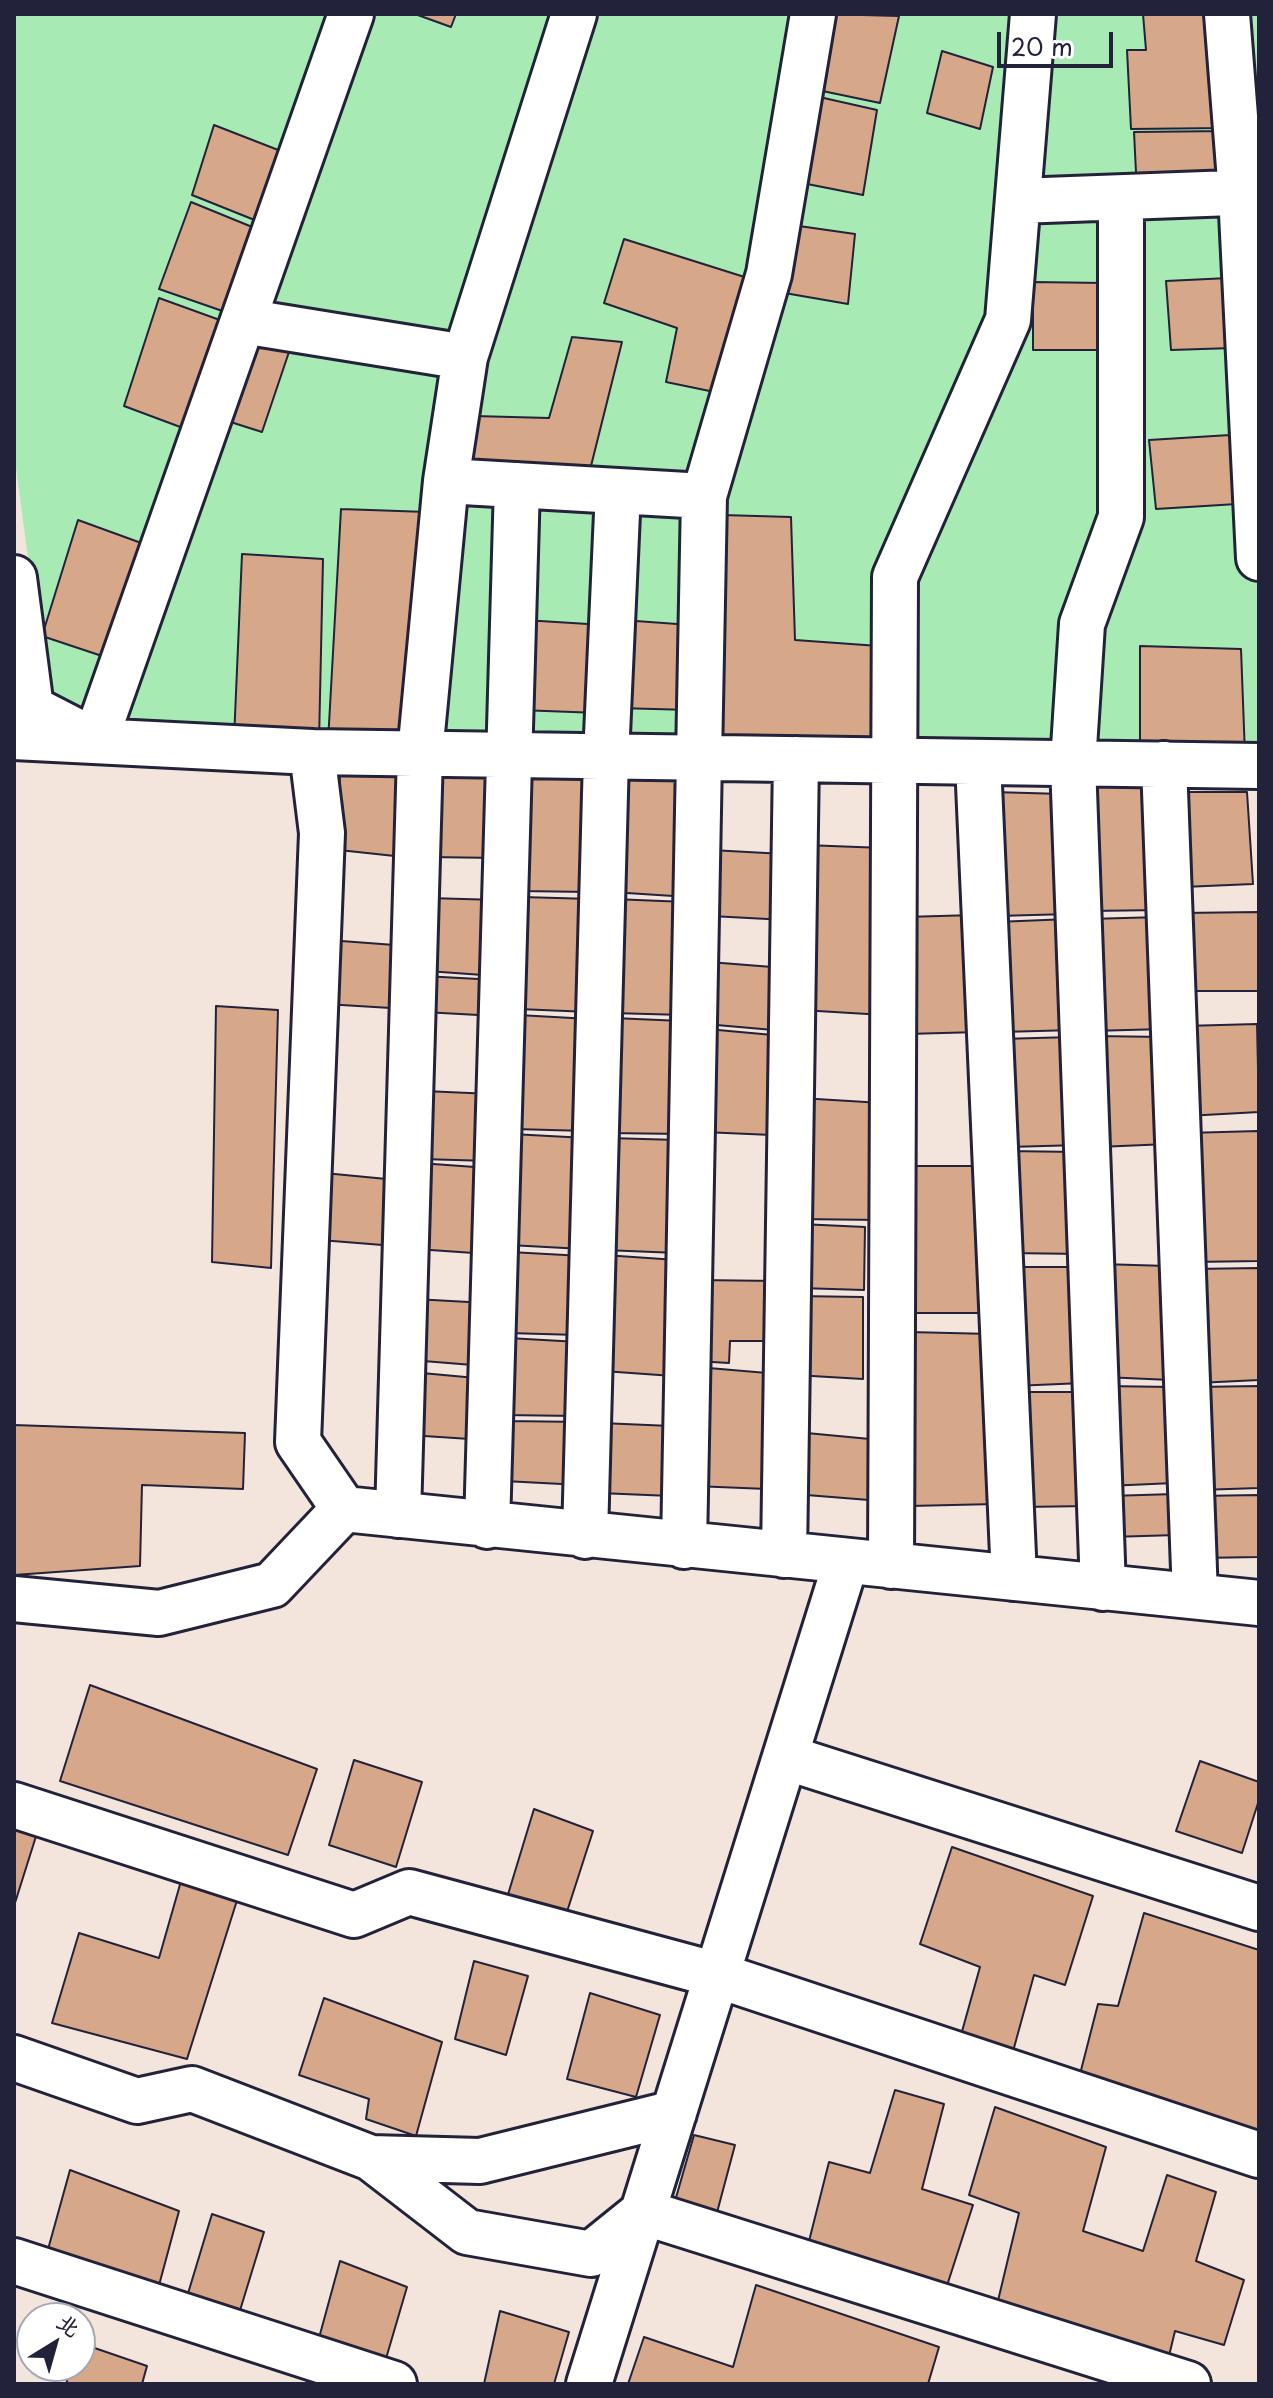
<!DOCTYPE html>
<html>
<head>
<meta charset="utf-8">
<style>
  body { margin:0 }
  #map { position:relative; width:1273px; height:2398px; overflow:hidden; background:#f3e5db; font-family:"Playpen Sans","LXGW WenKai TC",sans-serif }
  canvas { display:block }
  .frame { position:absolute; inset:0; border:16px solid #22223b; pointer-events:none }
  .north { position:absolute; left:16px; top:2302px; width:80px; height:80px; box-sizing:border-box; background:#fff; border:2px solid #a7a7b1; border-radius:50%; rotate:37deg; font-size:22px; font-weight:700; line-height:32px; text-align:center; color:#22223b }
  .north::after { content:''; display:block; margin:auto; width:28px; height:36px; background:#22223b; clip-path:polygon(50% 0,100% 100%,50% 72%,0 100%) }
  .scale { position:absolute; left:997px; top:32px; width:116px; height:36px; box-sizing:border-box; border:4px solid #22223b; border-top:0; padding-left:10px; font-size:24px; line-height:28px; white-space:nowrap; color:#22223b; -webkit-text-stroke:6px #fff; paint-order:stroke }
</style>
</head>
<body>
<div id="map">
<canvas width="1273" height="2398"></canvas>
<div class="frame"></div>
<div class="north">北</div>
<div class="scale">20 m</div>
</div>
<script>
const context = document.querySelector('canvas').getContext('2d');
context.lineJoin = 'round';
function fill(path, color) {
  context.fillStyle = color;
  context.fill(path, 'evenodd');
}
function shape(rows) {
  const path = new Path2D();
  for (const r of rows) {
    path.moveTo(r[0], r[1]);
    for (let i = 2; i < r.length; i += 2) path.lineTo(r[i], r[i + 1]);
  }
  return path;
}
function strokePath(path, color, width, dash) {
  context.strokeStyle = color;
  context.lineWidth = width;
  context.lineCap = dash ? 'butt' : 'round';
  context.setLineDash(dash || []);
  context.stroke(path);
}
const green = shape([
  [14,14,1259,14,1259,752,114,725,46,693,14,453]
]);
const building = shape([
  [415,14,456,14,451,27,415,14],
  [827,14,899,16,880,103,808,88,827,14],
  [1143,14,1219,14,1225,128,1131,129,1127,50,1146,50,1143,14],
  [942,51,993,67,980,129,927,113,942,51],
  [806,94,877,110,863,195,792,181,806,94],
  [214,125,291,155,267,225,192,195,214,125],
  [1226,131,1229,189,1137,193,1134,132,1226,131],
  [191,202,262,231,234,315,159,289,191,202],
  [785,224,855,234,848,304,773,291,785,224],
  [624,239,754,280,729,395,666,382,677,328,604,303,624,239],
  [1229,278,1233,348,1171,350,1166,281,1229,278],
  [1033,282,1105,283,1106,350,1033,350,1033,282],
  [159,298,228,323,191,431,124,406,159,298],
  [247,334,290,349,262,432,218,418,247,334],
  [572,337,622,342,591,466,460,463,474,416,549,418,572,337],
  [1230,435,1237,504,1156,509,1149,440,1230,435],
  [341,509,427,512,414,747,328,742,341,509],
  [722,515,791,517,795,640,879,646,880,749,713,745,722,515],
  [78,520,155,548,117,661,42,636,78,520],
  [242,554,323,559,319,742,234,739,242,554],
  [524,620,604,625,599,713,519,710,524,620],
  [622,620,691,625,690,710,618,708,622,620],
  [1140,646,1241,649,1245,755,1140,752,1140,646],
  [340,763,408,765,404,857,339,850,340,763],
  [525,767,592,771,590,892,519,891,525,767],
  [429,768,501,771,499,858,428,857,429,768],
  [615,770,690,776,689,897,611,892,615,770],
  [1086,783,1156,783,1162,910,1089,911,1086,783],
  [993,792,1063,794,1069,914,997,916,993,792],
  [1177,792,1247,792,1253,884,1183,887,1177,792],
  [805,845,884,848,884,1015,801,1010,805,845],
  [711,850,784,854,786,920,711,916,711,850],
  [522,897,592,899,590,1012,518,1009,522,897],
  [428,898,499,900,497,976,427,971,428,898],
  [613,899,686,902,684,1015,612,1013,613,899],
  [1259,912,1259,991,1183,991,1182,913,1259,912],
  [975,915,980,1032,906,1034,904,917,975,915],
  [1161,917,1165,1029,1090,1031,1088,919,1161,917],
  [1069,919,1075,1030,1001,1032,996,922,1069,919],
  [328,940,408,946,407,1009,325,1004,328,940],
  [709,962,785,968,785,1031,705,1024,709,962],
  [423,976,497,980,497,1016,423,1012,423,976],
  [216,1006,278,1010,271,1268,212,1262,216,1006],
  [518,1015,590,1019,587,1131,514,1129,518,1015],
  [613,1018,682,1021,681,1134,610,1133,613,1018],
  [1257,1024,1259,1112,1186,1116,1184,1026,1257,1024],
  [707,1029,773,1035,772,1135,703,1132,707,1029],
  [1095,1036,1164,1037,1168,1144,1098,1147,1095,1036],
  [1073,1037,1081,1145,1007,1147,1000,1039,1073,1037],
  [424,1091,492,1094,489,1161,421,1159,424,1091],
  [800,1098,882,1103,879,1220,798,1219,800,1098],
  [1258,1131,1259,1261,1192,1262,1187,1133,1258,1131],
  [512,1134,586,1138,583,1249,509,1245,512,1134],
  [609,1138,678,1140,678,1253,604,1250,609,1138],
  [1005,1151,1079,1152,1082,1254,1008,1253,1005,1151],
  [419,1163,489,1168,488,1254,416,1249,419,1163],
  [907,1166,988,1166,996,1313,906,1313,907,1166],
  [324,1173,397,1180,395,1246,320,1240,324,1173],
  [800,1224,865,1227,864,1290,799,1288,800,1224],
  [510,1252,583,1256,578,1335,508,1333,510,1252],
  [604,1255,677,1260,673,1376,603,1371,604,1255],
  [1100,1264,1168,1266,1171,1380,1103,1377,1100,1264],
  [1009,1267,1080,1267,1083,1383,1013,1386,1009,1267],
  [1259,1268,1259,1380,1197,1383,1192,1269,1259,1268],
  [696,1280,779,1281,782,1341,730,1341,729,1363,695,1361,696,1280],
  [797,1296,863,1297,863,1379,795,1375,797,1296],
  [414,1299,487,1303,485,1366,411,1360,414,1299],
  [908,1332,992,1334,996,1504,909,1506,908,1332],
  [508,1338,579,1342,577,1416,503,1415,508,1338],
  [697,1367,767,1373,767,1489,694,1486,697,1367],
  [411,1372,487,1379,485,1440,409,1435,411,1372],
  [1105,1386,1172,1387,1174,1483,1107,1486,1105,1386],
  [1259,1386,1259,1488,1199,1490,1196,1387,1259,1386],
  [1017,1392,1086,1392,1090,1506,1020,1507,1017,1392],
  [505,1421,584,1422,581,1485,504,1481,505,1421],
  [601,1423,671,1426,671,1496,599,1493,601,1423],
  [14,1425,245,1433,243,1489,142,1485,140,1566,14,1575,14,1425],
  [796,1432,870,1439,869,1500,794,1494,796,1432],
  [1175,1494,1177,1535,1110,1537,1109,1496,1175,1494],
  [1259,1495,1259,1557,1200,1558,1197,1496,1259,1495],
  [90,1685,317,1769,288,1855,60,1781,90,1685],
  [354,1760,422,1782,396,1867,329,1845,354,1760],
  [1200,1761,1259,1782,1259,1800,1242,1853,1176,1831,1200,1761],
  [534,1809,593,1831,564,1921,506,1901,534,1809],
  [14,1822,38,1830,14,1906,14,1822],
  [952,1847,1093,1896,1065,1985,1034,1975,1012,2055,961,2035,980,1967,920,1944,952,1847],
  [183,1874,239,1894,187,2059,52,2023,79,1933,159,1958,183,1874],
  [1144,1913,1259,1950,1259,2136,1079,2078,1098,2004,1118,2006,1144,1913],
  [474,1961,528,1976,506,2055,455,2039,474,1961],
  [590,1993,660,2015,636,2097,567,2079,590,1993],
  [324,1998,442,2042,416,2136,366,2119,369,2099,299,2075,324,1998],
  [895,2090,944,2104,922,2189,973,2205,943,2298,806,2253,829,2162,870,2173,895,2090],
  [995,2107,1106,2147,1083,2231,1143,2251,1167,2175,1216,2192,1196,2261,1244,2280,1224,2345,1175,2331,1168,2360,996,2309,1019,2213,969,2195,995,2107],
  [694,2135,735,2145,715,2220,673,2208,694,2135],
  [70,2170,179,2211,158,2289,47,2253,70,2170],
  [212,2214,264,2232,238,2317,186,2300,212,2214],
  [340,2261,407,2287,385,2362,319,2338,340,2261],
  [756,2285,939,2347,928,2384,628,2384,644,2337,733,2367,756,2285],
  [500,2311,569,2332,554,2384,484,2384,500,2311],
  [80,2343,147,2366,142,2384,66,2384,72,2366,80,2366,80,2343]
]);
const minor = shape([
  [1227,14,1241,193,1259,558],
  [1018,201,1259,192],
  [243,321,465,357],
  [446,481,704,496],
  [14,578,31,708,95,741,351,14],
  [14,737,312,752,322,833,298,1442,344,1509,1259,1603],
  [312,752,1259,766],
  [978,762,1014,1578],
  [1164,764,1195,1596],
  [398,1515,420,754,446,481,465,357,574,14],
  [487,1526,517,485],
  [585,1536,606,757,618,491],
  [684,1546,704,496,769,274,813,14],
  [784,1555,796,759],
  [891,1566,895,577,1008,320,1033,14],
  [1103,1588,1073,763,1082,624,1121,517,1121,198],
  [14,1599,159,1613,272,1585,344,1509],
  [785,1757,1259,1908],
  [14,1805,354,1915,409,1892,717,1975,1259,2155],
  [14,2058,137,2101,192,2089,371,2158,480,2161,674,2113],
  [371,2158,467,2232,591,2254,643,2212,1188,2384],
  [14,2261,394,2384],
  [589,2384,846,1562]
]);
fill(green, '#a8eab3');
fill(building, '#d6a788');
strokePath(building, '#22223b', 2);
strokePath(minor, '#22223b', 50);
strokePath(minor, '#fff', 44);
</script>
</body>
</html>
